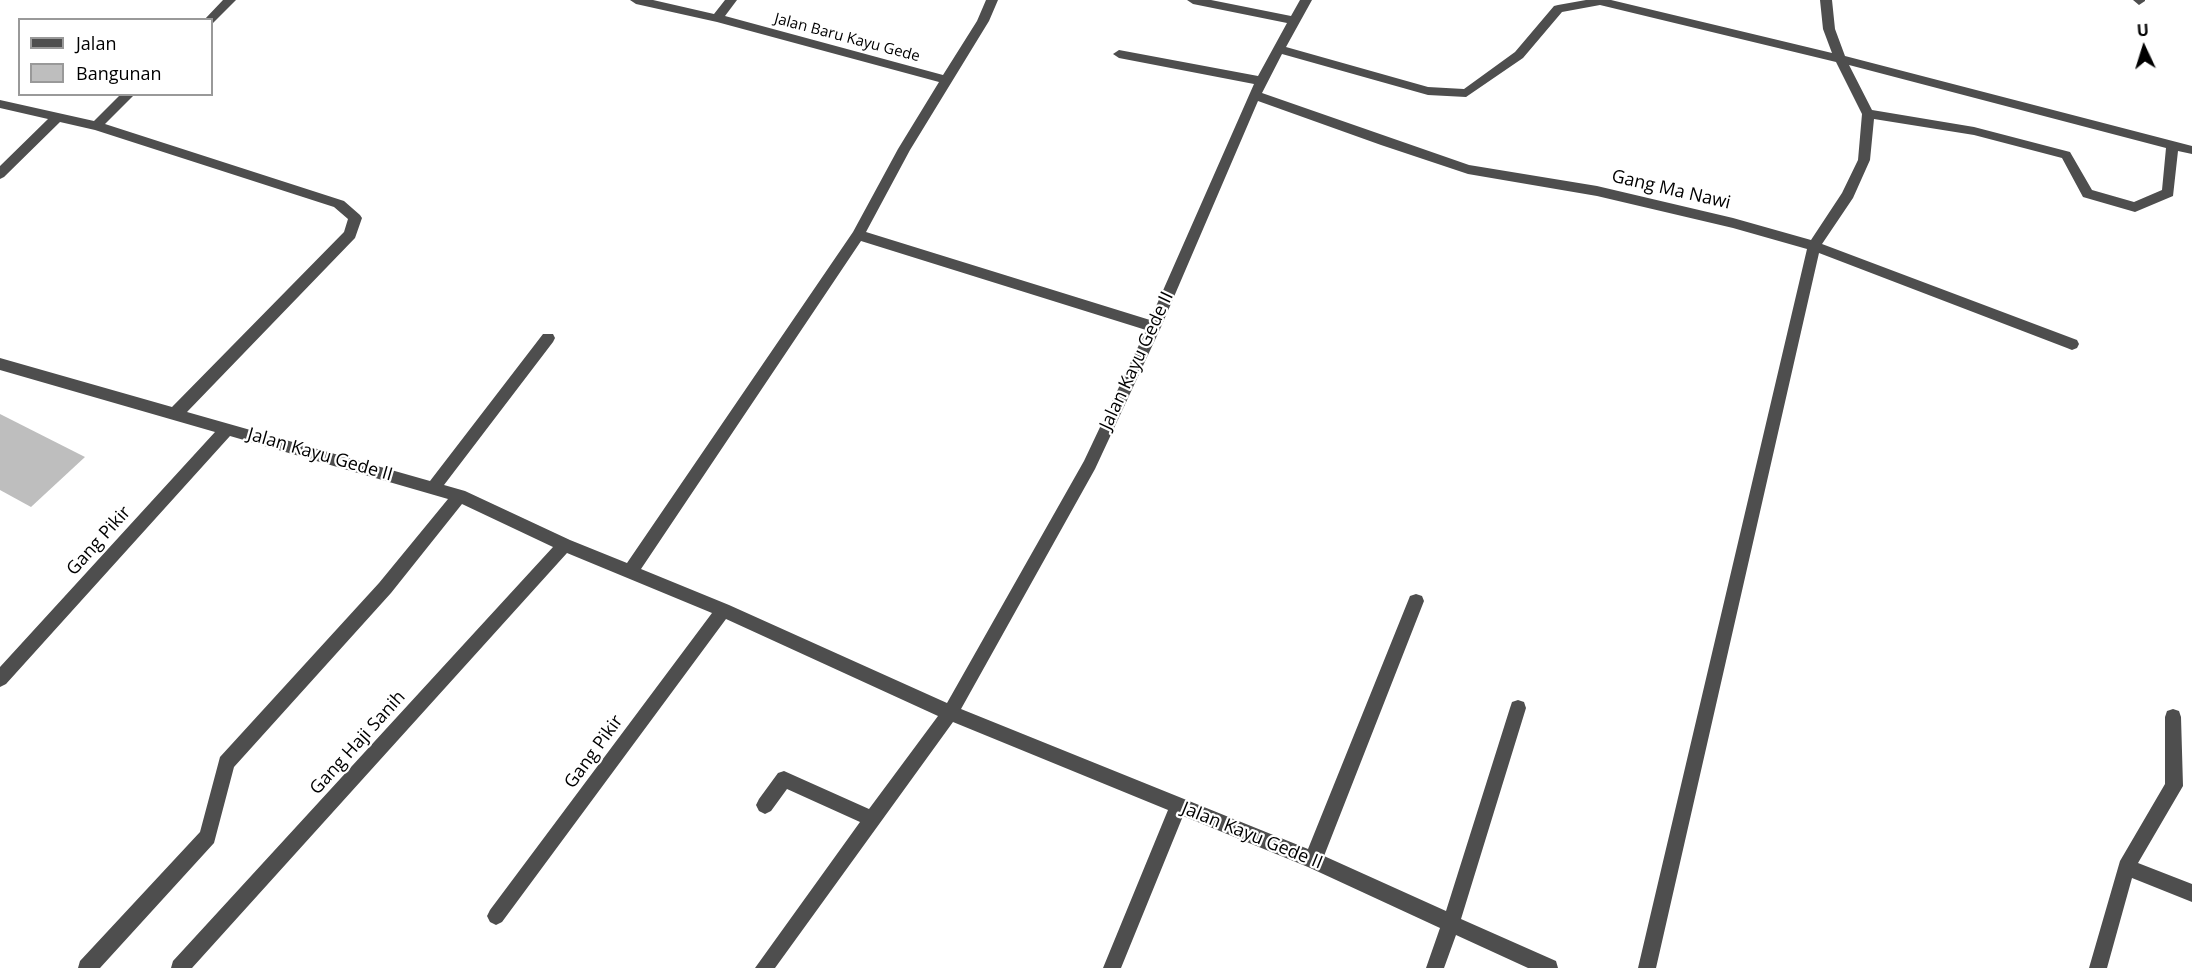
<!DOCTYPE html>
<html>
<head>
<meta charset="utf-8">
<style>
  body { margin:0 }
  #map { position:relative; width:2192px; height:968px; overflow:hidden; background:#fff; font-family:"Open Sans",sans-serif }
  canvas { display:block }
  .legend { position:absolute; left:18px; top:18px; width:195px; height:78px; box-sizing:border-box; background:#fff; border:2px solid #999; margin:0; padding:8px 10px; list-style:none; font-size:18px; color:#000 }
  .legend li { display:flex; align-items:center; gap:12px; height:30px }
  .legend b { width:30px; border:2px solid #999 }
  .north { position:absolute; left:2114px; top:18px; width:60px; height:60px; -webkit-text-stroke:4px #fff; paint-order:stroke; rotate:356deg; font-size:16px; font-weight:700; line-height:24px; text-align:center; color:#000 }
  .north::after { content:''; display:block; margin:auto; width:21px; height:27px; background:#000; clip-path:polygon(50% 0,100% 100%,50% 72%,0 100%) }
</style>
</head>
<body>
<div id="map">
<canvas width="2192" height="968"></canvas>
<ul class="legend">
<li><b style="height:8px;background:#4e4e4e"></b>Jalan</li>
<li><b style="height:16px;background:#bebebe"></b>Bangunan</li>
</ul>
<div class="north">U</div>
</div>
<script>
const context = document.querySelector('canvas').getContext('2d');
context.lineJoin = 'round';
function fill(path, color) {
  context.fillStyle = color;
  context.fill(path, 'evenodd');
}
function shape(rows) {
  const path = new Path2D();
  for (const r of rows) {
    path.moveTo(r[0], r[1]);
    for (let i = 2; i < r.length; i += 2) path.lineTo(r[i], r[i + 1]);
  }
  return path;
}
function write(font, color, halo, rows, align = 'center') {
  context.font = font + ' "Open Sans",sans-serif';
  context.lineWidth = 4.5;
  context.setLineDash([]);
  context.textBaseline = 'middle';
  context.strokeStyle = halo;
  context.fillStyle = color;
  for (const [text, x, y, turn = 0] of rows) {
    context.save();
    context.translate(x, y);
    context.rotate((+turn || 0) * Math.PI / 180);
    context.textAlign = isNaN(turn) ? turn : align;
    if (halo) context.strokeText(text, 0, 0);
    context.fillText(text, 0, 0);
    context.restore();
  }
}
const building = shape([
  [0,414,85,457,31,507,0,490]
]);
const minor = shape([
  [223,0,236,0,213,23,212,20,204,20,223,0],
  [630,0,653,0,714,14,725,0,737,0,725,16,943,75,977,21,986,0,998,0,989,21,910,150,866,232,1150,320,1254,84,1119,58,1113,54,1119,50,1258,76,1287,23,1193,4,1187,0,1211,0,1291,16,1300,0,1312,0,1286,47,1428,87,1464,89,1515,52,1554,6,1558,5,1586,0,1611,0,1832,53,1823,29,1820,0,1832,0,1835,29,1845,56,2192,146,2192,154,2178,151,2173,196,2135,212,2083,197,2062,158,1974,135,1874,119,1870,160,1853,198,1822,244,2077,340,2079,344,2077,348,2072,350,2067,348,1819,253,1656,968,1638,968,1807,249,1733,228,1597,196,1468,174,1381,145,1258,101,1161,327,1095,469,961,709,1308,849,1408,601,1410,596,1416,594,1422,596,1424,601,1324,856,1446,911,1510,708,1512,702,1518,700,1524,702,1526,708,1461,919,1556,961,1558,968,1528,968,1456,935,1444,968,1426,968,1440,928,1308,867,1183,816,1121,968,1103,968,1168,810,953,722,775,968,755,968,860,822,787,789,771,811,765,814,759,811,756,805,759,799,778,773,784,771,869,809,938,716,726,619,502,922,496,925,490,922,487,916,490,910,712,613,567,553,192,968,171,968,173,961,553,547,462,504,391,593,234,767,214,843,100,968,78,968,80,961,200,832,220,757,379,583,448,499,230,436,6,684,0,687,0,667,215,432,0,370,0,358,172,407,344,232,348,219,334,207,95,130,60,122,4,177,0,179,0,166,48,119,0,108,0,100,94,121,121,94,135,94,105,124,344,201,360,215,362,218,355,238,187,412,430,481,543,334,553,334,555,338,553,342,444,485,465,491,570,540,627,563,853,232,898,149,939,82,717,22,636,4,630,0],
  [1600,5,1836,62,1862,114,1858,160,1842,193,1811,240,1733,218,1597,186,1469,165,1262,93,1282,54,1428,95,1466,97,1523,58,1562,12,1600,5],
  [1849,65,2166,148,2162,190,2134,202,2092,190,2070,152,1974,127,1872,110,1849,65],
  [861,241,1146,330,1084,461,947,703,729,605,641,569,861,241],
  [2133,0,2145,0,2145,1,2139,5,2133,0],
  [2173,709,2179,711,2181,717,2183,786,2138,863,2192,884,2192,902,2132,878,2107,968,2089,968,2120,861,2165,784,2165,717,2167,711,2173,709]
]);
const farStreetnames = [
  ["Jalan Baru Kayu Gede",847,38,15]
];
const streetNames = [
  ["Gang Ma Nawi",1671,190,13],
  ["Jalan Kayu Gede II",1137,361,-65],
  ["Jalan Kayu Gede II",320,455,16],
  ["Gang Pikir",99,541,-48],
  ["Gang Haji Sanih",358,743,-48],
  ["Gang Pikir",594,752,-54],
  ["Jalan Kayu Gede II",1252,836,22]
];
fill(building, '#bebebe');
fill(minor, '#4e4e4e');
write('15px', '#000', '#fff', farStreetnames);
write('18px', '#000', '#fff', streetNames);
</script>
</body>
</html>
